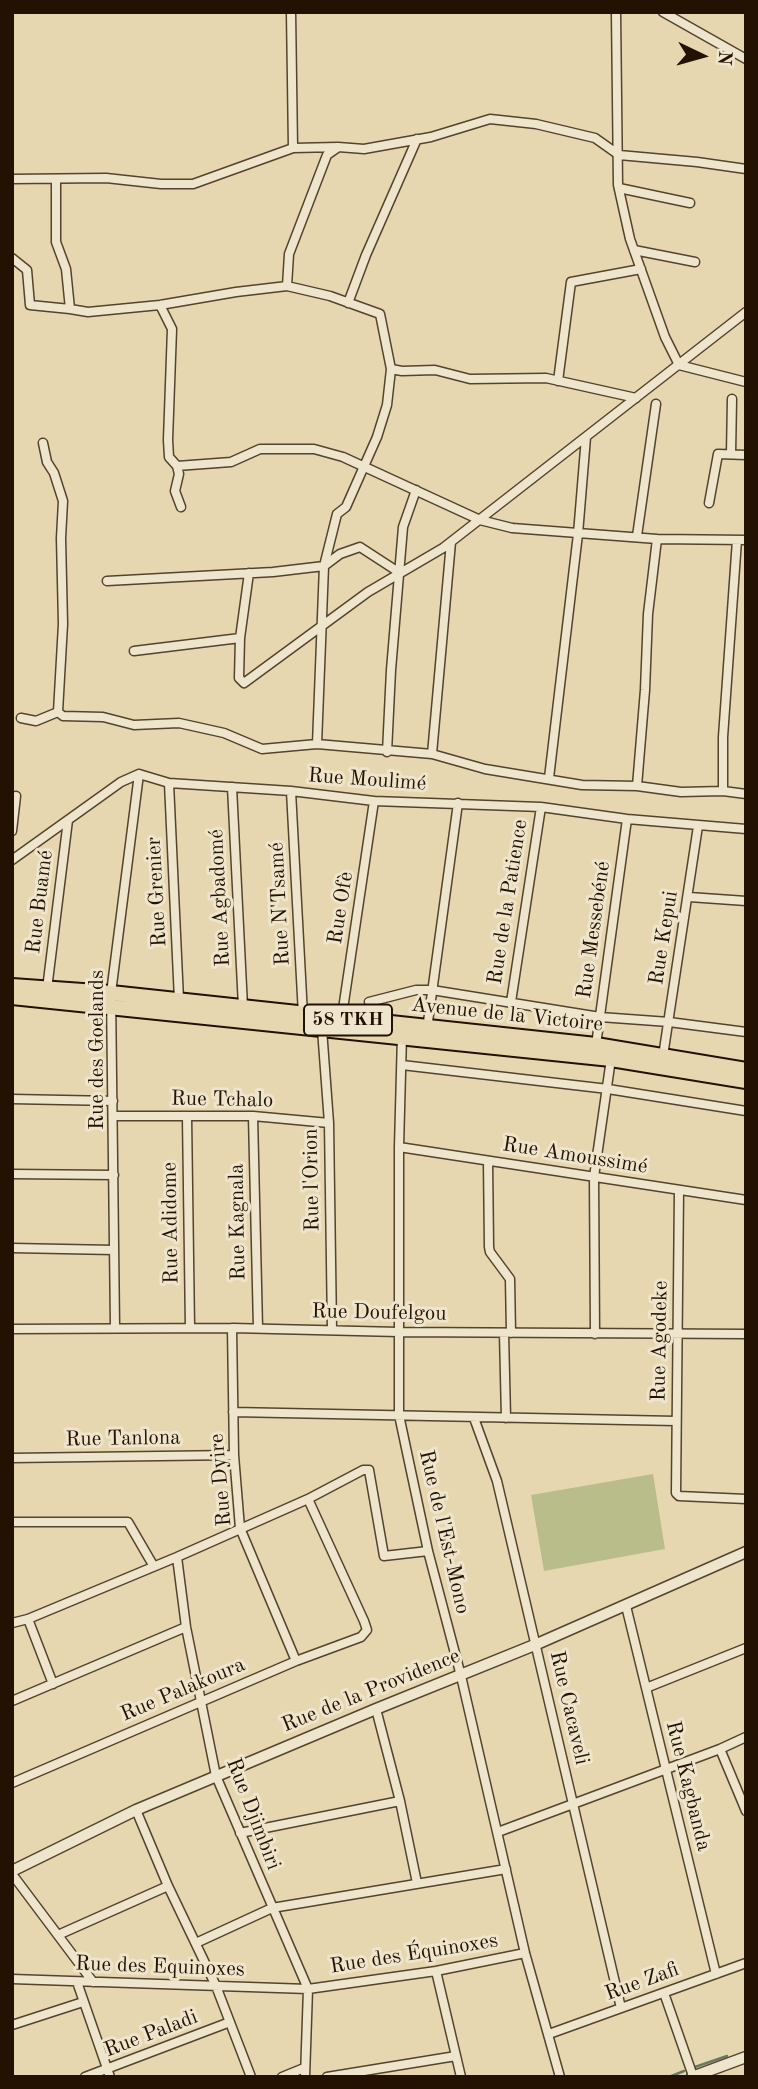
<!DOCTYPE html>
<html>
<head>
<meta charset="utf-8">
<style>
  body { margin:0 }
  #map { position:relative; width:758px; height:2089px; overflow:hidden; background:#e7d7b1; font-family:"Old Standard TT",serif }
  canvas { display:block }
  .frame { position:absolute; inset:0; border:14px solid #231201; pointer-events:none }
  .north { position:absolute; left:667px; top:21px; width:70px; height:70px; -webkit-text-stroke:5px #efe5cc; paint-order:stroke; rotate:95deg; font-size:19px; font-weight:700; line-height:28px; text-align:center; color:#231201 }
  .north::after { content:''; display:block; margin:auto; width:24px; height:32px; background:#231201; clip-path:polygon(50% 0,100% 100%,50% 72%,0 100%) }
</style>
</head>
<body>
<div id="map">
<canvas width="758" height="2089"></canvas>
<div class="frame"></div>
<div class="north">N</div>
</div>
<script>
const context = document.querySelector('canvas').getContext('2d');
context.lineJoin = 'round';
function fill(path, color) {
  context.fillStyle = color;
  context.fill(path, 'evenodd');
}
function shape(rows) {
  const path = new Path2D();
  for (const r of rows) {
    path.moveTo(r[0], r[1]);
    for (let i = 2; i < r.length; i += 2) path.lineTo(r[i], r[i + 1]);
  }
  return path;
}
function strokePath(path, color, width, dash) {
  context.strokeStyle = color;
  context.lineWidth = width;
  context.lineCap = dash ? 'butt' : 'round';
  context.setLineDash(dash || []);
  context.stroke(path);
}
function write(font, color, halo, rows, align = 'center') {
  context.font = font + ' "Old Standard TT",serif';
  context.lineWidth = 6;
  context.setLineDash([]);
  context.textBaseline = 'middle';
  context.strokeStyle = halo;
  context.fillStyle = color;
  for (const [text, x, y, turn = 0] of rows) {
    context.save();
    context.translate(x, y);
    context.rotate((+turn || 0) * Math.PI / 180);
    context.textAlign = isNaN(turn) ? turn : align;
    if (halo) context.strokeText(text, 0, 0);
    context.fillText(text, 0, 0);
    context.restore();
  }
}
const green = shape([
  [653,1474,665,1549,544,1571,531,1495]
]);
const stream = shape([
  [695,2067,727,2056],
  [669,2077,684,2071]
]);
const minor = shape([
  [291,12,293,148],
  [616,12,618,185,630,239,665,337,679,365,746,382],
  [663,12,746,59],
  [12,179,106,178,161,184,193,184,293,148,338,147,364,149,431,137,490,119,536,124,595,138,619,155,697,162,746,169],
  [56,179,56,242,66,269,70,309,88,312,160,305,236,292,287,286,330,296,380,314,391,369,402,371,435,370,470,379,546,378,636,398],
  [619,188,690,203],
  [634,250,695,262],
  [12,258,27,270,30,305,70,309],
  [287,286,289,254,327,155,337,148],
  [348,303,366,255,417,139],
  [160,305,172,329,168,440,169,457,177,466,179,474,175,491,181,507],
  [558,381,571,282,641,269],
  [43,443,47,462,54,473,63,501,61,538,63,624,58,712,63,716,103,717,134,725,179,723,224,733,262,749,317,744,432,754,485,769,582,785,637,786,681,792,723,791,746,794],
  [731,454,732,399],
  [177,466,231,462,260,449,314,449,343,457,480,520,512,528,657,539,746,540],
  [709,503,718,454,746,455],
  [637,536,656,404],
  [249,573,240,638,239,678,244,683,368,592,443,548,746,312],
  [107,581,273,572,324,566,340,554,360,547,400,573],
  [134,651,240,638],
  [21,718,36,721,58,712],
  [317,744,324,566,337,514,346,507,377,437,387,405,391,369],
  [387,752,391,670,403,527,416,490],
  [432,754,451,542],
  [549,778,578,534,586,437],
  [169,783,179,1000],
  [637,786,645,690,648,614,657,539],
  [232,787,243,1007],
  [291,791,303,1015],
  [723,791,723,737,737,540],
  [12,831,16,796],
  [12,860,121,782,139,774,169,783,291,791,374,801,541,807,627,819,746,829],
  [689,897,746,901],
  [47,989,68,820],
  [369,1002,416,990,432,990,600,1017,669,1022,746,1032],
  [511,1002,541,807],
  [338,1019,343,1009,374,801],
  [322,1029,329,1123,332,1330],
  [427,1029,458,803],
  [402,1035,399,1147,399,1415,428,1551,461,1676,525,1953,560,2077],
  [596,1045,627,819],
  [663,1056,698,826],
  [402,1065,608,1089,746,1111],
  [12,1099,113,1101],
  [114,1116,253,1116,329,1123],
  [253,1116,258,1328],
  [187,1117,190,1328],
  [399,1147,746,1200],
  [488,1161,489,1247,490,1252,510,1279,511,1333],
  [12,1174,114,1175],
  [679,1190,676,1493,679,1496,746,1499],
  [12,1248,114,1250],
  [115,1327,111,993,139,774],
  [232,1328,234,1455,240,1528,296,1661],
  [12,1329,232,1328,399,1332,746,1334],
  [504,1333,506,1418],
  [595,1334,594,1177,611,1059],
  [233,1412,676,1421],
  [474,1418,497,1481,621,2008],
  [12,1458,234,1455],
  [12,1522,128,1522,153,1565],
  [177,1557,186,1627,216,1776,308,1989,305,2077],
  [626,1606,716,1974],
  [28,1619,53,1684],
  [12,1623,28,1619,177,1557,308,1499,363,1470,369,1470,384,1556,428,1551],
  [646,1688,746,1648],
  [12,1701,186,1627],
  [376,1709,400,1801,417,1883],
  [720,1749,746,1811],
  [12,1783,296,1661,361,1637,367,1630,364,1621,308,1499],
  [136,1810,168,1886,216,1986,251,2077],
  [498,1832,720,1749,746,1737],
  [240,1833,400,1801],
  [12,1874,93,1982],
  [58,1935,168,1886],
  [196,1943,272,1908,506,1869],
  [436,1971,461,2077],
  [12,1979,308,1989,436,1971,525,1953],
  [77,1982,110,2077],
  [664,1993,693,2076],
  [12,2025,83,2002],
  [549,2034,746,1963],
  [85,2077,230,2022],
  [282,2077,304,2068],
  [327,2077,456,2056]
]);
const tertiary = shape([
  [12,1871,136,1810,376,1709,537,1644,746,1552],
  [692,2077,746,2057]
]);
const trunk = shape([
  [12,986,111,993,596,1045,746,1070],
  [12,997,611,1059,746,1081]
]);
const shields = [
  [348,1020,88]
];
const shieldNames = [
  ["58 TKH",348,1020]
];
const streetNames = [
  ["Rue Moulimé",367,780,4],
  ["Rue Grenier",157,892,-93],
  ["Rue Agbadomé",220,898,-93],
  ["Rue Buamé",40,902,-83],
  ["Rue de la Patience",508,902,-81],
  ["Rue N'Tsamé",280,904,-93],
  ["Rue Ofè",341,908,-81],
  ["Rue Messebéné",594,930,-82],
  ["Rue Kepui",664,938,-81],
  ["Avenue de la Victoire",507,1015,6],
  ["Rue des Goelands",97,1050,-90],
  ["Rue Tchalo",222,1100,1],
  ["Rue Amoussimé",575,1156,9],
  ["Rue l'Orion",312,1180,-91],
  ["Rue Kagnala",238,1222,-91],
  ["Rue Adidome",171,1223,-91],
  ["Rue Doufelgou",379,1313,1],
  ["Rue Agodeke",660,1341,-89],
  ["Rue Tanlona",123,1439,-1],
  ["Rue Dyire",221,1480,-95],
  ["Rue de l'Est-Mono",444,1532,77],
  ["Rue Palakoura",183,1690,-23],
  ["Rue de la Providence",371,1691,-22],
  ["Rue Cacaveli",569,1708,77],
  ["Rue Kagbanda",688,1786,76],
  ["Rue Djimbiri",253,1814,69],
  ["Rue des Équinoxes",414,1954,-9],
  ["Rue des Equinoxes",160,1967,2],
  ["Rue Zafi",642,1982,-20],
  ["Rue Paladi",151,2034,-21]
];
fill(green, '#b9bd89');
strokePath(stream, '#697764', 2.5);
strokePath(minor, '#54432d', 11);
strokePath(tertiary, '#54432d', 13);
strokePath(trunk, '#231201', 18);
strokePath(minor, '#efe5cc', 8);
strokePath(tertiary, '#efe5cc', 10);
strokePath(trunk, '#e7d7b1', 14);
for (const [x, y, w] of shields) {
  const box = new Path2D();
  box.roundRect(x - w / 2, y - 15.5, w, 31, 5);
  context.fillStyle = '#efe5cc';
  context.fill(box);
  strokePath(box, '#231201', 2);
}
write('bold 19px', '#231201', null, shieldNames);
write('21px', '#231201', '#efe5cc', streetNames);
</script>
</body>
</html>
